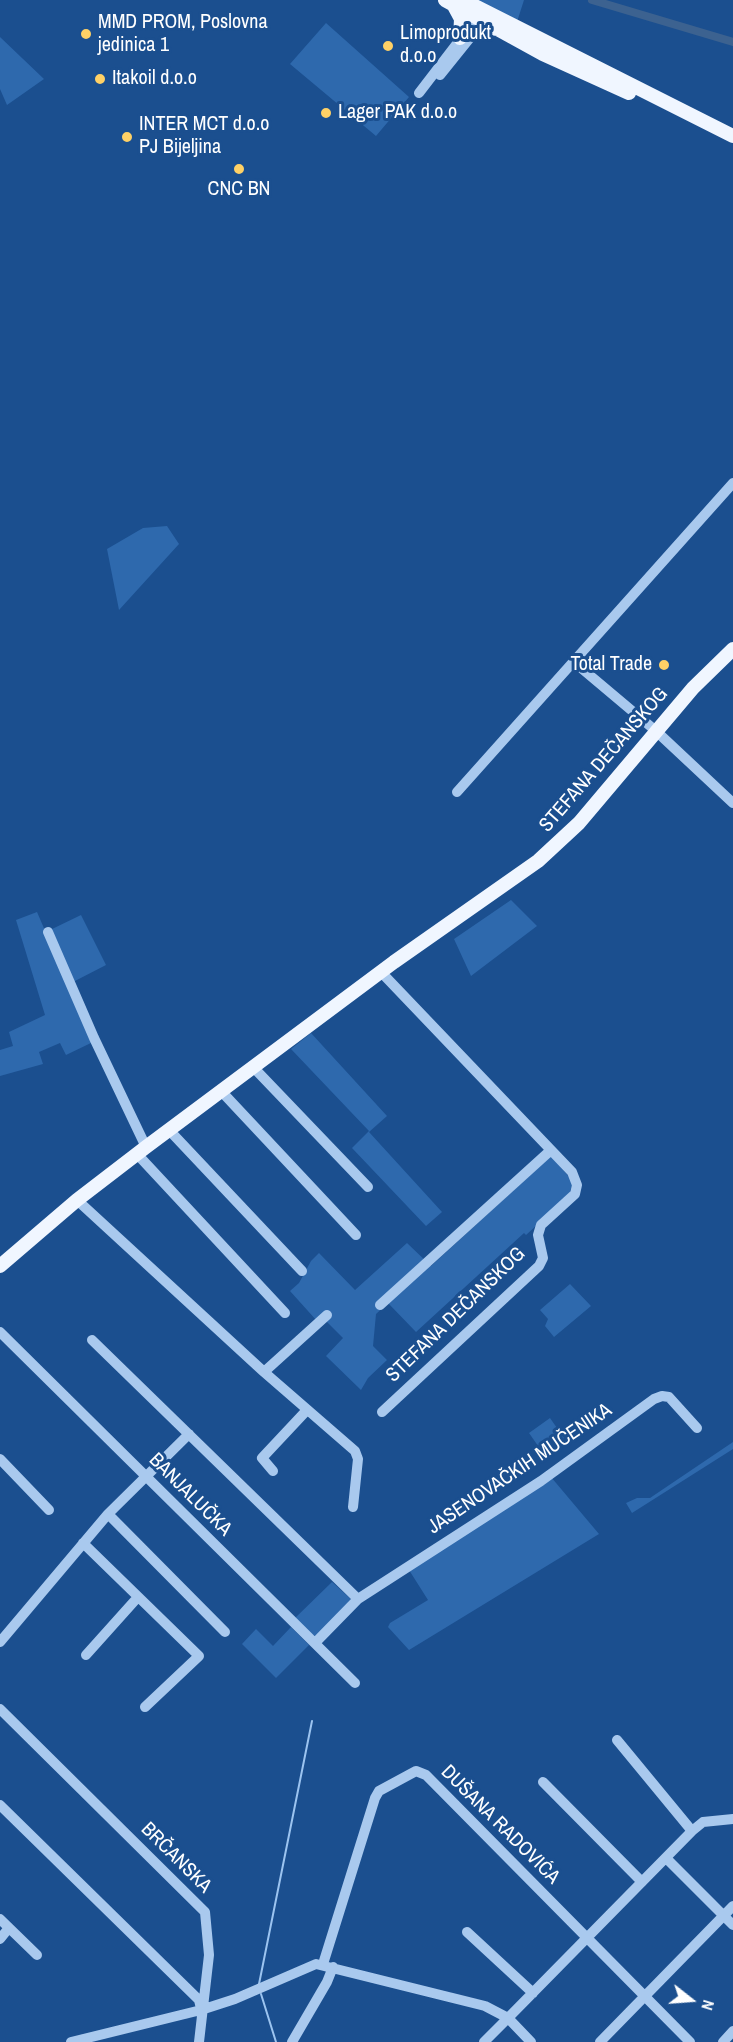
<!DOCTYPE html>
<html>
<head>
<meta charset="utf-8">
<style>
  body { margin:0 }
  #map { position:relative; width:733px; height:2042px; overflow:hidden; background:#1b4f8f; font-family:"Archivo Narrow",sans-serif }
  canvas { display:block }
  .north { position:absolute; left:661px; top:1970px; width:60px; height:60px; -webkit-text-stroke:4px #1b4f8f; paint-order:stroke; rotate:107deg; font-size:16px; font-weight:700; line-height:24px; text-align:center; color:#fff }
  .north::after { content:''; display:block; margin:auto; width:21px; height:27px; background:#fff; clip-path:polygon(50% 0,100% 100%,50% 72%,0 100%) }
</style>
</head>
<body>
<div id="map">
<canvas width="733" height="2042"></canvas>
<div class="north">N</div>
</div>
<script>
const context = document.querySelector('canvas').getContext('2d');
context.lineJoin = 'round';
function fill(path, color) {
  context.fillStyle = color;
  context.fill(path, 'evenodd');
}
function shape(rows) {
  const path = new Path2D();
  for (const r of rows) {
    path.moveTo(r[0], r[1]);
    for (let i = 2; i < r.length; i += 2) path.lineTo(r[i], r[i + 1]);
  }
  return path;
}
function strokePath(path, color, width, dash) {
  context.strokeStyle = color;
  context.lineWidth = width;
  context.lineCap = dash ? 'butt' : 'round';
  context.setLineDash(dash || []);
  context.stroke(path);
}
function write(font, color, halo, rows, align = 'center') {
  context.font = font + ' "Archivo Narrow",sans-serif';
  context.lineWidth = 6;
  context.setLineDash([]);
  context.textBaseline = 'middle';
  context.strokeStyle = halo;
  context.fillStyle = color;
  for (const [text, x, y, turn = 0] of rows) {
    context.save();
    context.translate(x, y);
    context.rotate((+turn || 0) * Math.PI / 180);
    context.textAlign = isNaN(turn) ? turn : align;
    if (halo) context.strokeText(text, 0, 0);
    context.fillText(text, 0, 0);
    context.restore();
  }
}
const green = shape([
  [470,0,524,0,516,25],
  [326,23,409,97,376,136,290,64],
  [0,37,44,79,7,105,0,89],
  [167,526,179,544,119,610,107,549,143,528],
  [511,900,537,926,471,976,454,939],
  [37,912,93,1042,66,1055,60,1043,39,1052,43,1064,0,1076,0,1050,13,1046,9,1032,45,1015,16,920],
  [81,915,106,965,73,982,50,930],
  [311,1033,387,1116,369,1132,442,1212,426,1226,352,1148,369,1131,291,1049],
  [551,1156,571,1179,572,1185,569,1196,526,1235,524,1233,416,1332,388,1303,376,1314,373,1346,387,1360,368,1378,361,1390,326,1356,343,1338,326,1321,317,1321,290,1291,299,1283,311,1261,319,1253,355,1290,407,1243,431,1266],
  [570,1284,591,1306,554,1337,545,1326,548,1319,540,1310],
  [550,1418,564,1438,543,1453,529,1433],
  [733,1442,733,1449,632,1513,626,1503,637,1498,650,1498],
  [551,1477,599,1534,409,1650,388,1627,390,1623,428,1600,409,1570],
  [332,1582,352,1600,316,1636,311,1635,293,1620],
  [291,1627,309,1645,276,1678,242,1644,256,1629,273,1646]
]);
const stream = shape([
  [259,1984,312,1721],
  [261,1994,276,2042]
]);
const canal = shape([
  [592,0,733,42]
]);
const minor = shape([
  [440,75,477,29],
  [419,93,472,24,486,19],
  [574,662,656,731,733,803],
  [457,792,733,483],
  [48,932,94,1038,146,1147],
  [381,972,572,1172,577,1185,575,1194,541,1225,538,1235,543,1258,539,1266,382,1412],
  [254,1068,368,1187],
  [222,1092,356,1235],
  [169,1130,302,1271],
  [137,1154,285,1313],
  [77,1200,264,1372,355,1451,358,1459,353,1507],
  [380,1305,551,1150],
  [0,1332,355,1683],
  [92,1340,358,1599],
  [264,1372,327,1315],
  [0,1459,49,1510],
  [273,1471,262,1458,307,1410],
  [108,1514,225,1632],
  [83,1543,199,1656,145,1707],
  [0,1642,108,1514,189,1434],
  [315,1643,358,1599,541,1481,654,1399,662,1396,669,1397,697,1428],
  [86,1655,138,1597],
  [0,1709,205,1912,209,1955,199,2042],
  [617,1740,692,1831],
  [543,1782,642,1882],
  [0,1805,199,2000,201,2009],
  [666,1858,733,1925],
  [0,1919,37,1955],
  [467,1932,533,1993],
  [0,1939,8,1929],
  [323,1964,375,1798,379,1791,416,1771,426,1775,690,2042],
  [71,2042,201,2010,235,1999,316,1964,485,2006,508,2018,692,1831,703,1822,733,1819],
  [292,2042,327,1982,333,1967],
  [484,2042,508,2018,531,2042],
  [600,2042,733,1906],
  [723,2042,733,2031]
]);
const major = shape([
  [445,0,543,54,629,93],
  [463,0,733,136],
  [454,6,461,19,460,38],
  [475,34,489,28,498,29],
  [0,1266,77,1200,146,1147,394,962,538,861,579,823,693,688,733,649]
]);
const markers = [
  [86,34,6,"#ffd166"],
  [388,46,6,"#ffd166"],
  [100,79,6,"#ffd166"],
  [326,113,6,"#ffd166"],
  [127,137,6,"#ffd166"],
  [239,169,6,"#ffd166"],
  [664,665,6,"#ffd166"]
];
const poiNames = [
  ["MMD PROM, Poslovna",98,23],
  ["jedinica 1",98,46],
  ["Limoprodukt",400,34],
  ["d.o.o",400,57],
  ["Itakoil d.o.o",112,79],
  ["Lager PAK d.o.o",338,113],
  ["INTER MCT d.o.o",139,125],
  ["PJ Bijeljina",139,148],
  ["CNC BN",239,190,"center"],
  ["Total Trade",652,665,"right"]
];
const streetNames = [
  ["STEFANA DEČANSKOG",604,760,-49],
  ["STEFANA DEČANSKOG",456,1315,-44],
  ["JASENOVAČKIH MUČENIKA",520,1469,-34],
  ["BANJALUČKA",190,1495,45],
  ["DUŠANA RADOVIĆA",500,1825,45],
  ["BRČANSKA",176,1858,45]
];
fill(green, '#2e69ad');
strokePath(stream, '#9cc4f0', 2);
strokePath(canal, '#3c6290', 8);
strokePath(minor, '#a9c9ee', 10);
strokePath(major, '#f0f6ff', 14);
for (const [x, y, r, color] of markers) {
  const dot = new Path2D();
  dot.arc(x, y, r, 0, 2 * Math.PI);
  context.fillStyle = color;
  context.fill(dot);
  strokePath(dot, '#1b4f8f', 2);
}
write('20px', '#fff', '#1b4f8f', poiNames, 'left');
write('20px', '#fff', '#1b4f8f', streetNames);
</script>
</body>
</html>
